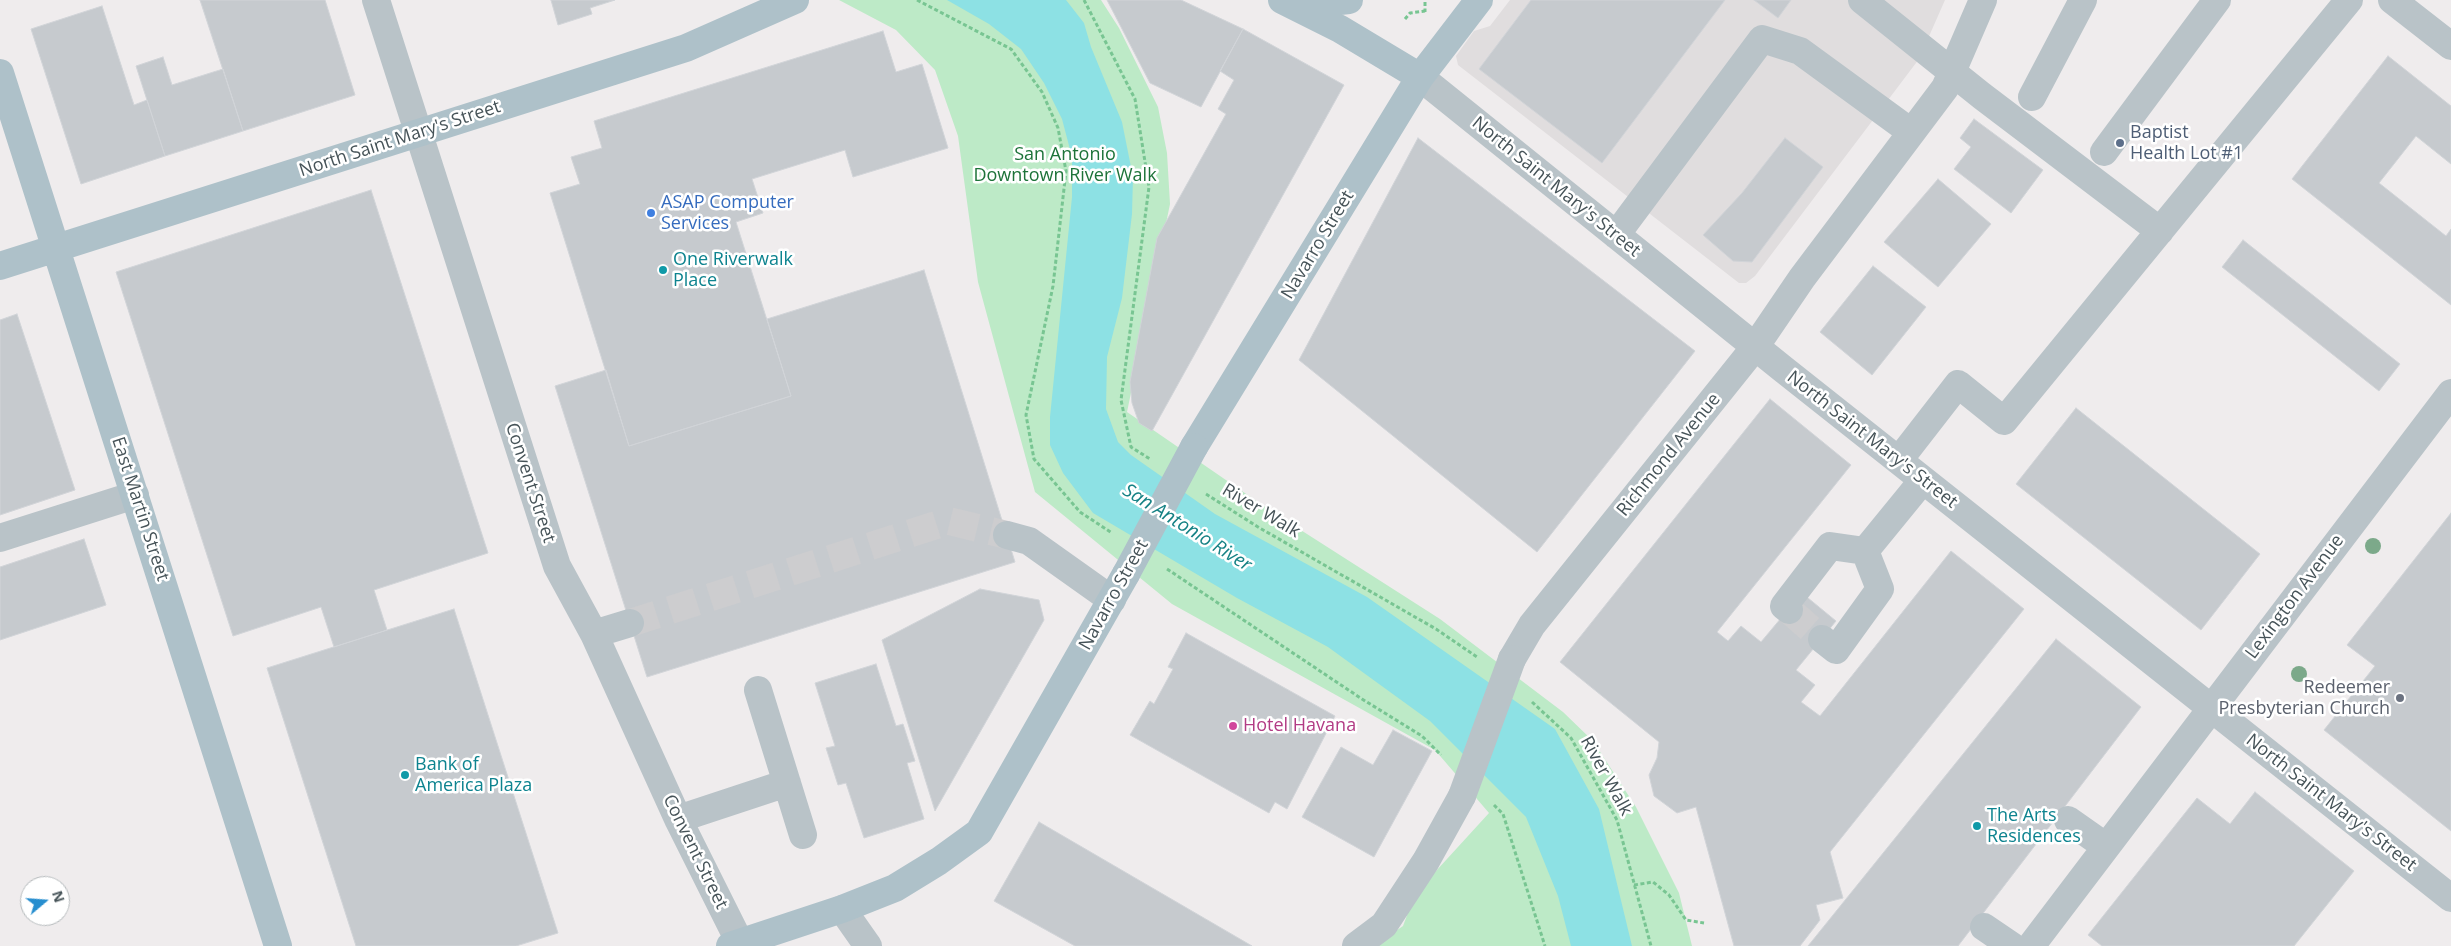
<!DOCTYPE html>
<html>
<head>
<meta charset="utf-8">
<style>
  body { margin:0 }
  #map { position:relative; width:2451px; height:946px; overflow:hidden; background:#efeced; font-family:"Open Sans",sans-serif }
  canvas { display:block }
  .north { position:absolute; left:20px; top:876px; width:50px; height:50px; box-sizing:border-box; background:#fff; border:1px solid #b5babc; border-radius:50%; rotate:72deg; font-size:14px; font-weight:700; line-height:20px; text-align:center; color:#465358 }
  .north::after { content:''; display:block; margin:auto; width:18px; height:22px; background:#278ecf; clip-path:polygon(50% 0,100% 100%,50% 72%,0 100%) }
</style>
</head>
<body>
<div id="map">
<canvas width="2451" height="946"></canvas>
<div class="north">N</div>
</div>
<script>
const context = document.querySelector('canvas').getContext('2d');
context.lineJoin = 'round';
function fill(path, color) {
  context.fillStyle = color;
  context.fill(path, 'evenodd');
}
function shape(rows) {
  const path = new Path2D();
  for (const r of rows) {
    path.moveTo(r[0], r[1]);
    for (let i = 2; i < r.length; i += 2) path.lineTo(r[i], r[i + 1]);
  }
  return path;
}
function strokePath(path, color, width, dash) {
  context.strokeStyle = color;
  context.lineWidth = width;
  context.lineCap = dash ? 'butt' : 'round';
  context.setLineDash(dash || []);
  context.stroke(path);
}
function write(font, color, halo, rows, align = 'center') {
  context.font = font + ' "Open Sans",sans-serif';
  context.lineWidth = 5;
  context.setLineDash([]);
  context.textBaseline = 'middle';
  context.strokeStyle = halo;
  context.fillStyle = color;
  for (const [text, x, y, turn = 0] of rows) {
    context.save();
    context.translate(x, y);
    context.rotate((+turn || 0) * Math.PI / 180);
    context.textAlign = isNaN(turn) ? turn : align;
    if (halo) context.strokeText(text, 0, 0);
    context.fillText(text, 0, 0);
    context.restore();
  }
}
const education = shape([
  [1510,0,1945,0,1919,59,1755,276,1746,283,1739,283,1458,65,1456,56,1474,31,1490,26]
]);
const green = shape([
  [839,0,1101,0,1119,28,1158,107,1167,153,1170,204,1127,412,1271,511,1440,619,1563,712,1593,741,1636,807,1679,893,1692,946,1374,946,1403,926,1415,894,1489,813,1435,750,1172,604,1035,492,978,282,958,136,935,70,896,30]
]);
const water = shape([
  [947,0,1066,0,1084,23,1091,47,1122,122,1133,177,1132,214,1122,298,1107,357,1106,409,1118,442,1131,455,1215,514,1367,597,1555,729,1599,809,1632,946,1571,946,1558,896,1526,817,1430,721,1328,647,1237,598,1093,513,1063,473,1050,445,1050,417,1072,197,1072,157,1062,119,1044,83,1021,49,989,24]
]);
const building = shape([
  [200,0,325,0,355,95,243,131,200,0],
  [551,0,615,0,590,8,592,14,558,25,551,0],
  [1181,0,1243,29,1201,107,1150,83,1107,0,1181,0],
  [1531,0,1725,0,1602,163,1479,69,1531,0],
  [1754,0,1791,0,1778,18,1754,0],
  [102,6,134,105,147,100,165,156,81,184,31,29,102,6],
  [1243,29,1344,85,1152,431,1139,423,1132,403,1130,382,1157,238,1226,114,1218,109,1234,80,1220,71,1243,29],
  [883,31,896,72,922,64,948,148,853,177,845,150,752,179,763,213,736,222,791,396,629,446,550,193,580,184,571,157,602,148,594,121,883,31],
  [2388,56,2451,106,2451,164,2416,136,2379,183,2446,236,2451,229,2451,305,2292,179,2388,56],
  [163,57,172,85,223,69,243,131,165,156,136,66,163,57],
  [1974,119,2043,170,2011,213,1954,169,1971,147,1960,138,1974,119],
  [1418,138,1695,351,1537,552,1299,360,1418,138],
  [1785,138,1823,167,1752,262,1733,261,1703,235,1742,193,1785,138],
  [1938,179,1991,224,1938,287,1884,242,1938,179],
  [371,190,488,553,374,590,387,630,334,647,321,607,233,636,116,272,371,190],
  [2243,240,2400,364,2379,391,2222,267,2243,240],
  [1873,266,1926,307,1872,375,1820,332,1873,266],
  [924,270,1015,562,647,677,555,386,606,370,629,446,791,396,767,319,924,270],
  [17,314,75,490,0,515,0,320,17,314],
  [1770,399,1851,465,1717,632,1728,641,1741,626,1761,642,1802,593,1836,621,1796,670,1815,685,1801,702,1820,716,1951,551,2024,609,1830,852,1843,898,1816,905,1820,920,1800,946,1734,946,1696,807,1677,813,1654,796,1649,775,1657,758,1659,742,1560,662,1770,399],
  [2076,408,2260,554,2201,630,2016,484,2076,408],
  [2451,513,2451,831,2324,730,2375,666,2347,645,2451,513],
  [84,539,106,605,0,640,0,567,84,539],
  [980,589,1039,600,1044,620,935,811,882,640,980,589],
  [454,609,558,933,516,946,356,946,267,668,454,609],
  [1186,633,1335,716,1287,809,1275,802,1269,813,1130,735,1150,701,1154,704,1173,669,1168,667,1186,633],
  [2056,639,2141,707,1958,946,1808,946,2056,639],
  [876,664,896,726,903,724,915,761,907,763,924,819,864,838,846,783,838,785,826,748,835,746,815,683,876,664],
  [1393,730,1432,751,1374,857,1302,817,1341,747,1373,765,1393,730],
  [2255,792,2354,871,2294,946,2102,946,2088,935,2197,798,2230,824,2255,792],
  [1039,822,1252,946,1075,946,994,901,1039,822]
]);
const minorTunnel = shape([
  [1789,610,1822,639],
  [630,623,949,521,1007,535]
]);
const path = shape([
  [917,0,1011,49,1042,92,1058,128,1066,171,1053,286,1026,415,1034,459,1080,512,1112,533],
  [1084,0,1135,99,1149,187,1121,400,1131,447,1150,459],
  [1425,2,1425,12],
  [1405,19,1410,13,1425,11],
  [1206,494,1258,527,1436,629,1477,657],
  [1167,569,1362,699,1422,736,1441,755],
  [1532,702,1571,738,1617,820,1651,946],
  [1494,805,1503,814,1545,946],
  [1634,885,1653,882,1669,895,1686,920,1704,923]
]);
const minor = shape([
  [376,0,557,566,594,634,678,819,740,943],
  [1862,0,1982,96,2160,231],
  [2392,0,2451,46],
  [1420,77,1783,369,2451,898],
  [2032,97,2083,0],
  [2104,152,2217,0],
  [1616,235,1762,39,1800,51,1911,132],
  [1899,460,1958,384,2004,421,2349,0],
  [1007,535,1029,541,1112,600],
  [0,538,135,495],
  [1789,610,1784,606,1830,546,1865,551,1923,480],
  [594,634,630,623],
  [1822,639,1836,650,1880,589,1865,551],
  [1512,659,1532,625,1755,347,1802,278,1945,88,1983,0],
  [758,690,803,835],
  [678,819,787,783],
  [2068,820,2105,846],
  [842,909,868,946],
  [1984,927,2012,946],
  [1356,946,1384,925,1426,861,1462,796],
  [2031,946,2451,393]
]);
const major = shape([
  [1282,0,1340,29,1420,77],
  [1294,6,1349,0],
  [0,73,278,946],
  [0,266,686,48,795,0],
  [1194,447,1420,77,1479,0],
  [730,946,842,909,895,888,939,861,979,832,1126,574]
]);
const minorBridge = shape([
  [1462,796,1512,659]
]);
const majorBridge = shape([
  [1126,574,1194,447]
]);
const trees = [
  [2373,546],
  [2299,674]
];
const markers = [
  [2120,143,5,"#5c6f8a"],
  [651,213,5,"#3f7fe0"],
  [663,270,5,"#0f9aa8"],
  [2400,698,5,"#6b7280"],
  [1233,726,5,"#d1479c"],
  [405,775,5,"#0f9aa8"],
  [1977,826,5,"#0f9aa8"]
];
const serviceNames = [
  ["Baptist",2130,133],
  ["Health Lot #1",2130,154]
];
const streetNames = [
  ["North Saint Mary's Street",400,139,-18],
  ["North Saint Mary's Street",1556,187,39],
  ["Navarro Street",1318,245,-59],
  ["North Saint Mary's Street",1872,440,38],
  ["Richmond Avenue",1669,455,-51],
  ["Convent Street",530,483,72],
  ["East Martin Street",140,509,72],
  ["River Walk",1261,511,31],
  ["Navarro Street",1114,595,-61],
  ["Lexington Avenue",2295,597,-53],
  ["River Walk",1606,776,61],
  ["North Saint Mary's Street",2331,803,38],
  ["Convent Street",695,852,64]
];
const parkNames = [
  ["San Antonio",1065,155],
  ["Downtown River Walk",1065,176]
];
const shopNames = [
  ["ASAP Computer",661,203],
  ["Services",661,224]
];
const cultureNames = [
  ["One Riverwalk",673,260],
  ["Place",673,281],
  ["Bank of",415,765],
  ["America Plaza",415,786],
  ["The Arts",1987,816],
  ["Residences",1987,837]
];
const worshipNames = [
  ["Redeemer",2390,688],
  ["Presbyterian Church",2390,709]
];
const hotelNames = [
  ["Hotel Havana",1243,726]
];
const waterNames = [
  ["San Antonio River",1187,528,32]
];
fill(education, '#e0ddde');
fill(green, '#bdeac7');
fill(water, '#8de1e4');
fill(building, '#c6cace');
strokePath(building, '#d1d4d8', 1);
strokePath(minorTunnel, '#cdcdcf', 28, [28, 14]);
strokePath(path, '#78c592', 3, [4, 2.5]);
strokePath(minor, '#b9c3c8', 28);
strokePath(major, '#aec1c9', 28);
strokePath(minorBridge, '#b9c3c8', 28);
strokePath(majorBridge, '#aec1c9', 28);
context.fillStyle = '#7ca98a';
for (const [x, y] of trees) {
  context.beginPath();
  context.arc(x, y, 8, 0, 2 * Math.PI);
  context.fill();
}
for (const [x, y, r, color] of markers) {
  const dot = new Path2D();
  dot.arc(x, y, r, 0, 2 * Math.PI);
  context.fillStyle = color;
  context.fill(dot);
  strokePath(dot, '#fff', 2);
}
write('18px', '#4e5e75', '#fff', serviceNames, 'left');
write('18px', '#465358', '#fff', streetNames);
write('18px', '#1d7339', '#fff', parkNames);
write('18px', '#366cbe', '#fff', shopNames, 'left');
write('18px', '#0d838f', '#fff', cultureNames, 'left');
write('18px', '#5b616d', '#fff', worshipNames, 'right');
write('18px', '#b23c85', '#fff', hotelNames, 'left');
write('italic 19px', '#168285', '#fff', waterNames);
</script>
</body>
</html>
